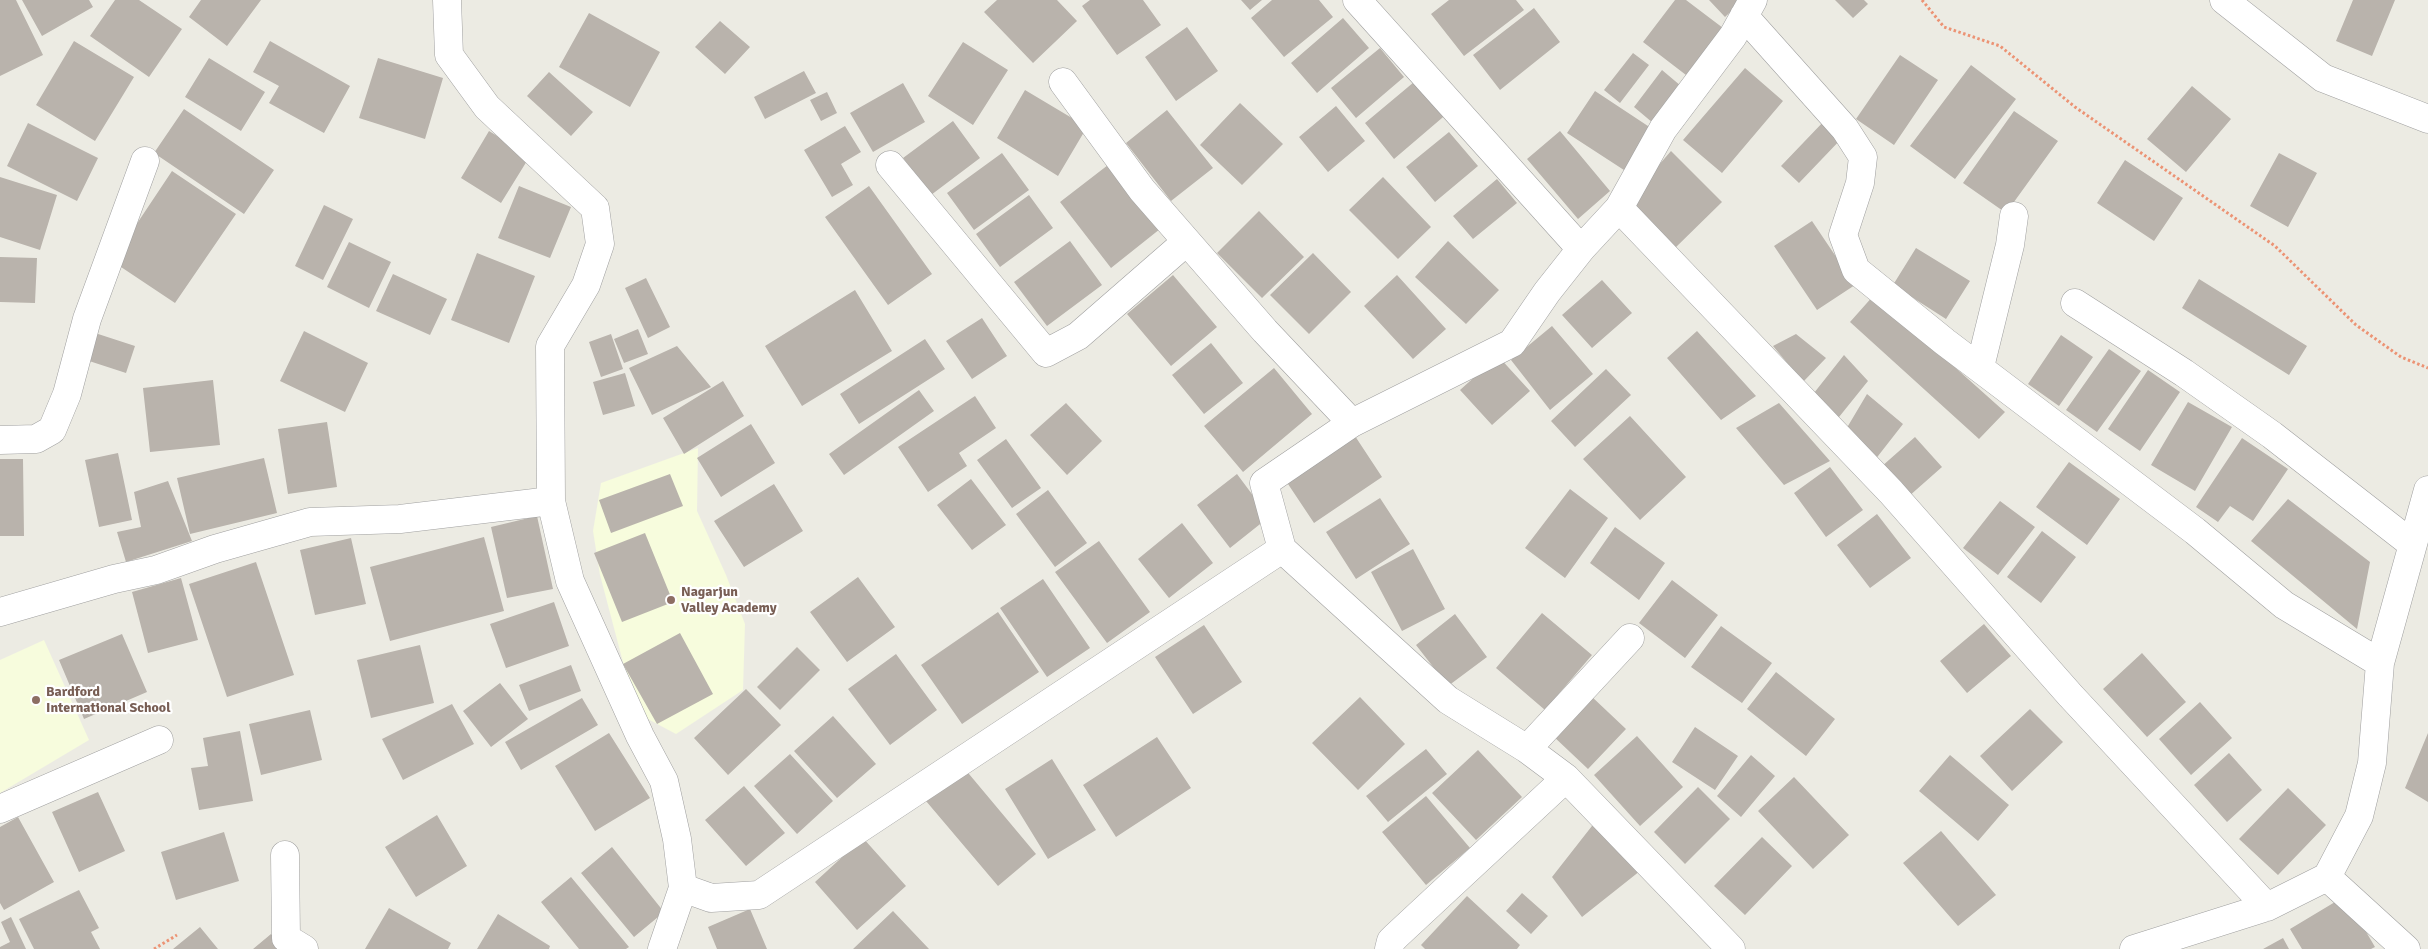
<!DOCTYPE html>
<html>
<head>
<meta charset="utf-8">
<style>
  body { margin:0 }
  canvas { display:block; background:#ecebe3 }
</style>
</head>
<body>
<canvas width="2428" height="949"></canvas>
<script>
const context = document.querySelector('canvas').getContext('2d');
context.lineJoin = 'round';
function fill(path, color) {
  context.fillStyle = color;
  context.fill(path, 'evenodd');
}
function shape(rows) {
  const path = new Path2D();
  for (const r of rows) {
    path.moveTo(r[0], r[1]);
    for (let i = 2; i < r.length; i += 2) path.lineTo(r[i], r[i + 1]);
  }
  return path;
}
function strokePath(path, color, width, dash) {
  context.strokeStyle = color;
  context.lineWidth = width;
  context.lineCap = dash ? 'butt' : 'round';
  context.setLineDash(dash || []);
  context.stroke(path);
}
function write(font, color, halo, rows, align = 'center') {
  context.font = font + ' Signika,sans-serif';
  context.lineWidth = 4.5;
  context.setLineDash([]);
  context.textBaseline = 'middle';
  context.strokeStyle = halo;
  context.fillStyle = color;
  for (const [text, x, y, turn = 0] of rows) {
    context.save();
    context.translate(x, y);
    context.rotate((+turn || 0) * Math.PI / 180);
    context.textAlign = isNaN(turn) ? turn : align;
    if (halo) context.strokeText(text, 0, 0);
    context.fillText(text, 0, 0);
    context.restore();
  }
}
const education = shape([
  [698,448,697,511,726,575,745,624,743,690,676,734,644,717,624,666,600,575,593,531,601,483],
  [44,640,89,740,0,793,0,660]
]);
const building = shape([
  [0,0,16,0,43,55,0,76],
  [22,0,89,0,93,7,42,36],
  [115,0,139,0,182,29,149,77,90,36],
  [201,0,261,0,227,46,189,17],
  [997,0,1057,0,1077,21,1033,63,984,12],
  [1090,0,1143,0,1161,25,1117,55,1082,6],
  [1241,0,1262,0,1250,10],
  [1272,0,1319,0,1333,17,1284,57,1251,18],
  [1449,0,1516,0,1524,10,1464,56,1431,14],
  [1675,0,1686,0,1723,28,1686,75,1643,42],
  [1709,0,1743,0,1725,17],
  [1835,0,1864,0,1868,4,1853,18],
  [2353,0,2395,0,2372,56,2336,41],
  [1534,8,1560,42,1500,90,1473,55],
  [589,13,660,52,630,107,559,67],
  [1343,18,1369,48,1317,93,1291,63],
  [720,21,750,47,725,74,695,47],
  [1187,27,1218,71,1176,101,1145,57],
  [74,41,134,77,95,141,36,105],
  [270,41,350,86,324,133,269,103,279,86,253,72],
  [963,42,1008,70,973,125,928,96],
  [1380,48,1404,77,1356,118,1331,88],
  [1633,53,1649,65,1620,103,1604,90],
  [1900,55,1938,80,1894,145,1856,119],
  [209,58,265,92,241,131,185,97],
  [378,58,443,78,425,139,359,118],
  [1971,65,2016,99,1955,179,1910,146],
  [1745,68,1783,101,1722,173,1683,140],
  [1662,70,1681,86,1653,123,1634,107],
  [804,71,816,93,765,119,754,97],
  [549,72,593,112,571,136,527,96],
  [1420,77,1449,112,1394,159,1365,123],
  [903,83,925,122,873,152,850,113],
  [2192,86,2231,119,2186,172,2147,139],
  [1025,90,1087,127,1058,176,997,138],
  [1595,91,1654,130,1627,172,1567,133],
  [827,92,837,113,821,121,810,100],
  [1240,103,1283,144,1242,185,1200,145],
  [1336,106,1365,141,1328,172,1299,137],
  [184,109,274,170,244,214,154,153],
  [1167,110,1213,168,1171,201,1126,143],
  [2014,111,2058,141,2006,213,1963,183],
  [1826,119,1844,136,1799,183,1781,166],
  [953,121,980,158,931,195,903,158],
  [28,123,98,158,77,201,7,166],
  [845,126,861,152,841,164,853,185,832,197,804,150],
  [489,131,530,156,501,203,461,178],
  [1560,131,1610,191,1578,219,1527,159],
  [1449,132,1478,166,1435,202,1406,167],
  [1671,151,1722,202,1672,251,1625,204],
  [1002,153,1029,190,974,230,947,193],
  [2279,153,2317,173,2288,227,2250,206],
  [2125,160,2183,198,2154,241,2097,203],
  [1108,165,1160,229,1111,268,1060,202],
  [172,171,236,214,175,303,112,261],
  [0,177,57,195,40,250,0,237],
  [1383,177,1431,227,1398,259,1349,210],
  [1497,179,1517,203,1473,239,1453,216],
  [519,186,571,207,550,258,498,238],
  [869,186,932,274,888,305,825,217],
  [1029,195,1053,228,1000,267,976,234],
  [324,205,353,219,323,280,295,266],
  [1259,211,1304,257,1262,298,1217,253],
  [1812,221,1855,285,1817,310,1774,246],
  [1070,241,1102,285,1047,326,1014,282],
  [1448,241,1499,290,1466,324,1415,277],
  [349,242,391,262,369,308,327,287],
  [1916,248,1970,281,1946,319,1893,285],
  [477,253,535,276,509,343,451,320],
  [1313,253,1351,292,1309,334,1270,295],
  [0,257,37,258,35,303,0,302],
  [393,274,447,299,430,335,376,311],
  [1173,275,1217,327,1171,366,1127,314],
  [1397,275,1446,329,1413,359,1364,306],
  [646,278,670,327,648,338,625,288],
  [2199,279,2307,346,2289,375,2182,308],
  [1602,280,1632,313,1592,348,1562,315],
  [855,290,892,351,802,406,765,346],
  [1874,295,2005,412,1979,439,1850,322],
  [982,318,1007,356,972,379,946,341],
  [1552,326,1593,374,1550,410,1511,360],
  [638,329,648,354,624,363,614,339],
  [304,331,368,363,345,412,280,381],
  [1697,331,1756,396,1721,420,1667,358],
  [92,332,135,346,126,373,83,359],
  [611,334,623,369,601,377,589,342],
  [1796,334,1826,358,1803,382,1773,346],
  [2061,335,2093,357,2059,406,2028,384],
  [925,339,945,369,859,424,840,394],
  [1211,343,1243,383,1204,414,1172,375],
  [677,346,711,387,652,415,629,368],
  [2109,349,2141,371,2097,432,2066,410],
  [1844,355,1868,381,1835,422,1814,393],
  [1498,356,1530,391,1492,425,1460,390],
  [1274,368,1312,414,1243,472,1204,426],
  [1606,369,1631,395,1575,447,1551,421],
  [2148,370,2180,392,2140,451,2108,429],
  [625,373,635,406,603,415,593,382],
  [213,380,220,445,150,452,143,388],
  [723,381,744,416,684,454,663,418],
  [919,390,934,411,844,475,829,454],
  [1867,394,1903,424,1871,465,1845,431],
  [975,396,996,428,959,453,967,466,928,492,898,447],
  [2188,402,2232,427,2195,491,2151,465],
  [1066,403,1102,441,1067,475,1030,435],
  [1779,403,1830,461,1784,485,1736,428],
  [1630,416,1686,477,1640,520,1583,459],
  [327,422,337,487,288,494,278,429],
  [751,424,775,463,721,497,697,458],
  [1355,436,1382,477,1314,523,1286,481],
  [1915,437,1942,467,1908,497,1881,467],
  [2242,438,2288,469,2253,521,2230,506,2218,522,2196,507],
  [1006,439,1041,488,1012,508,977,460],
  [118,453,132,520,99,527,85,460],
  [264,458,277,513,190,534,177,478],
  [0,459,23,459,24,536,0,536],
  [2069,462,2120,499,2087,545,2036,507],
  [1830,467,1863,510,1826,537,1794,493],
  [670,474,683,506,611,533,599,500],
  [1237,474,1269,517,1230,548,1197,505],
  [971,479,1006,525,972,550,937,505],
  [168,481,192,541,126,562,117,532,141,527,134,492],
  [774,484,803,531,744,567,714,521],
  [1570,489,1608,518,1565,578,1525,548],
  [1048,490,1087,543,1055,567,1016,514],
  [1380,498,1410,544,1356,579,1326,532],
  [2288,499,2370,562,2357,629,2251,541],
  [2000,501,2035,527,1998,575,1963,548],
  [1877,514,1911,558,1870,588,1837,545],
  [537,516,553,589,507,598,491,527],
  [1182,523,1213,563,1169,598,1138,559],
  [1615,527,1665,563,1639,600,1590,563],
  [2042,531,2076,557,2041,603,2007,577],
  [645,533,673,602,622,622,594,553],
  [484,537,504,611,390,641,370,567],
  [351,538,366,604,315,615,300,550],
  [1099,541,1150,612,1107,643,1055,572],
  [1413,549,1445,609,1402,631,1371,572],
  [256,562,294,675,227,697,189,584],
  [858,577,895,627,847,662,810,612],
  [181,578,198,640,148,653,132,592],
  [1043,579,1090,648,1047,677,1000,608],
  [1672,580,1718,615,1685,658,1639,623],
  [554,602,569,646,506,668,490,624],
  [998,612,1039,672,962,724,921,665],
  [1542,613,1592,655,1545,710,1496,668],
  [1455,614,1487,657,1448,686,1416,645],
  [1984,624,2011,656,1967,693,1940,661],
  [1204,625,1242,682,1193,714,1155,657],
  [1721,626,1772,663,1742,703,1691,667],
  [680,633,713,694,657,724,623,664],
  [122,634,147,692,84,719,59,660],
  [420,645,434,703,371,718,357,660],
  [797,647,820,670,780,710,757,687],
  [2142,653,2186,702,2147,737,2103,689],
  [896,654,937,710,890,745,848,689],
  [571,665,581,691,529,711,519,685],
  [1776,672,1835,719,1806,756,1747,709],
  [500,683,528,719,491,747,463,711],
  [746,689,781,725,728,775,694,738],
  [1590,695,1626,729,1588,769,1552,735],
  [1360,697,1405,744,1358,790,1312,743],
  [582,698,598,725,521,770,505,742],
  [2200,702,2232,738,2191,775,2159,739],
  [452,704,474,744,403,780,382,739],
  [2030,709,2063,742,2012,791,1980,756],
  [310,710,322,760,261,775,249,724],
  [833,716,876,764,837,798,794,751],
  [1695,727,1738,756,1715,790,1672,762],
  [240,731,253,801,199,810,191,768,208,766,203,738],
  [609,733,650,798,595,831,555,766],
  [2428,733,2428,802,2405,788],
  [1637,736,1683,787,1640,826,1594,775],
  [1157,737,1191,788,1116,837,1083,785],
  [1426,749,1447,774,1388,822,1366,796],
  [1478,750,1522,797,1476,840,1432,793],
  [2229,753,2262,790,2227,822,2194,785],
  [790,754,833,801,797,834,754,786],
  [1751,755,1775,776,1741,817,1717,796],
  [1950,755,2009,805,1978,841,1919,791],
  [1052,759,1096,830,1048,859,1005,789],
  [964,768,1036,854,998,886,926,801],
  [1794,777,1849,835,1813,869,1758,811],
  [744,786,785,833,746,866,705,820],
  [1698,787,1730,819,1685,864,1654,832],
  [2288,788,2326,825,2278,875,2239,839],
  [98,792,125,851,79,872,52,812],
  [1426,796,1470,848,1426,885,1382,832],
  [437,815,467,866,416,897,385,847],
  [18,817,54,882,4,910,0,903,0,827],
  [1599,817,1645,867,1582,917,1552,877],
  [1941,831,1996,895,1958,926,1903,863],
  [224,832,239,881,176,900,161,852],
  [1762,837,1792,866,1745,915,1714,886],
  [863,838,906,886,857,930,815,882],
  [612,847,664,912,634,937,581,873],
  [571,877,629,947,626,949,579,949,541,902],
  [79,890,99,928,91,932,100,949,34,949,19,919],
  [1522,893,1548,916,1531,934,1506,911],
  [1467,896,1520,945,1517,949,1425,949,1421,945],
  [2345,896,2375,947,2371,949,2302,949,2290,929],
  [389,908,451,943,448,949,365,949],
  [750,909,767,949,717,949,708,927],
  [893,911,929,949,853,949],
  [498,914,550,946,549,949,477,949],
  [11,917,26,949,0,949,0,947,10,942,1,922],
  [200,927,218,949,173,949],
  [271,934,284,949,253,949],
  [2283,938,2289,949,2263,949]
]);
const path = shape([
  [1922,0,1944,27,2000,46,2075,107,2275,246,2356,325,2401,357,2428,368],
  [154,949,177,935]
]);
const street = shape([
  [447,0,449,55,487,107,595,208,600,244,586,285,550,346,551,501,570,581,640,736,664,781,677,839,683,888,662,949],
  [1357,0,1581,249],
  [2224,0,2323,78,2428,119],
  [1744,16,1845,129,1863,157,1860,183,1843,235,1856,270,1945,342,2195,531,2284,605,2380,663],
  [1063,82,1142,190,1265,331,1352,423],
  [890,165,1046,353,1078,336,1186,242],
  [1619,208,1891,492,2070,695,2267,907],
  [2075,303,2184,373,2272,435,2412,544],
  [1980,367,2010,245,2014,216],
  [0,440,36,439,52,430,67,394,87,319,145,161],
  [0,612,114,579,156,570,215,549,310,522,400,519,551,501],
  [1527,749,1630,638],
  [0,809,159,740],
  [285,855,286,938,304,949],
  [2327,877,2406,949],
  [683,888,711,898,759,895,1282,549],
  [1389,949,1391,941,1396,936,1566,778],
  [1731,949,1566,778,1527,749,1448,700,1282,549,1264,483,1352,423,1512,343,1547,292,1581,249,1619,208,1663,129,1733,36,1753,0],
  [2134,949,2267,907,2327,877,2359,816,2372,763,2380,663,2428,490]
]);
const markers = [
  [671,600,5,"#8d6e63"],
  [36,700,5,"#8d6e63"]
];
const educationNames = [
  ["Nagarjun",681,592],
  ["Valley Academy",681,608],
  ["Bardford",46,692],
  ["International School",46,708]
];
fill(education, '#f7fcdd');
fill(building, '#b9b3ac');
strokePath(street, '#a0a0a0', 29);
strokePath(path, '#ec9374', 3, [2.5, 2.5]);
strokePath(street, '#fff', 28);
for (const [x, y, r, color] of markers) {
  const dot = new Path2D();
  dot.arc(x, y, r, 0, 2 * Math.PI);
  context.fillStyle = color;
  context.fill(dot);
  strokePath(dot, '#fff', 2);
}
write('bold 14px', '#785e54', '#fff', educationNames, 'left');
</script>
</body>
</html>
